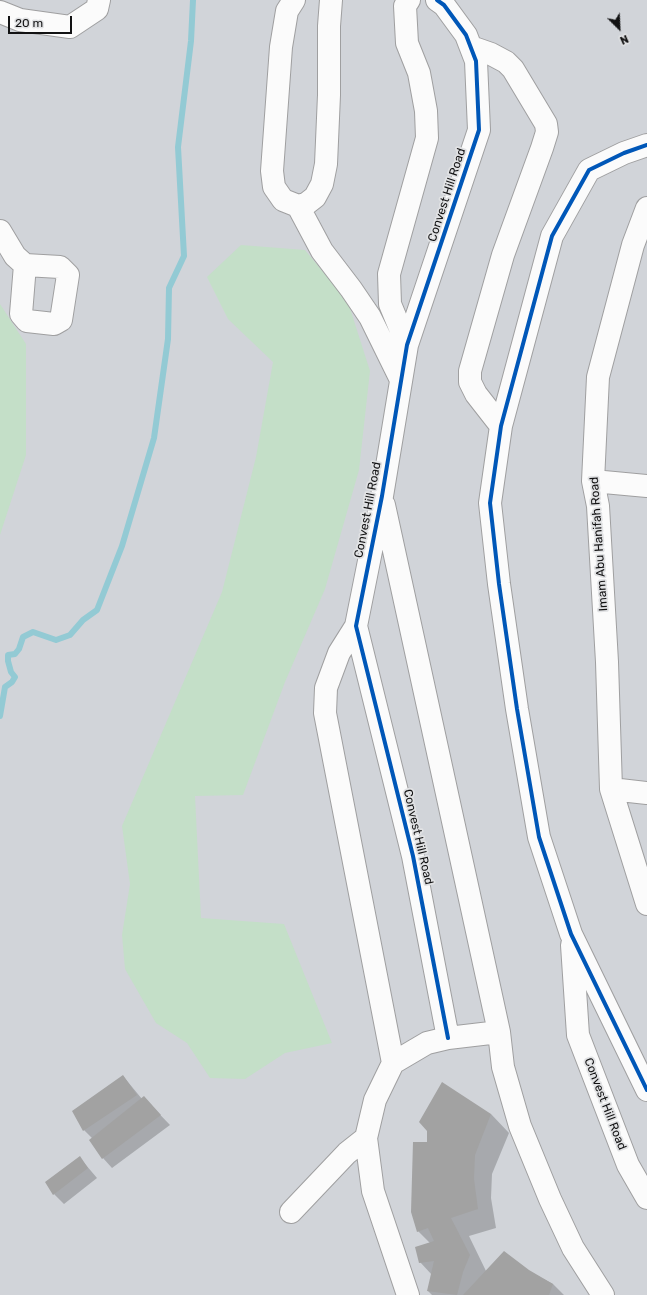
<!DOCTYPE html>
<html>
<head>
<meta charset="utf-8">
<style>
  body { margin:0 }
  #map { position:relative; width:647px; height:1295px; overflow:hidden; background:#e2e2e3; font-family:Rubik,sans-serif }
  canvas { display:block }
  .north { position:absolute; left:599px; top:8px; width:40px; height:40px; -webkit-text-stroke:3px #e1e2e4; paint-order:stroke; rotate:156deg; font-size:11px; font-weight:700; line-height:16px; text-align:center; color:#121213 }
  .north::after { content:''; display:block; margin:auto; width:14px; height:18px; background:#121213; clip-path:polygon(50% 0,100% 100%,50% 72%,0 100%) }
  .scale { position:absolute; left:8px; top:16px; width:64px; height:18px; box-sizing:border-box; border:2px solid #121213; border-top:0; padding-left:5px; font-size:12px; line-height:14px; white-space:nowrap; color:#121213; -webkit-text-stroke:3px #e1e2e4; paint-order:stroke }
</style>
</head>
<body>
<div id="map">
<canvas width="647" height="1295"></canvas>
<div class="north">N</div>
<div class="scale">20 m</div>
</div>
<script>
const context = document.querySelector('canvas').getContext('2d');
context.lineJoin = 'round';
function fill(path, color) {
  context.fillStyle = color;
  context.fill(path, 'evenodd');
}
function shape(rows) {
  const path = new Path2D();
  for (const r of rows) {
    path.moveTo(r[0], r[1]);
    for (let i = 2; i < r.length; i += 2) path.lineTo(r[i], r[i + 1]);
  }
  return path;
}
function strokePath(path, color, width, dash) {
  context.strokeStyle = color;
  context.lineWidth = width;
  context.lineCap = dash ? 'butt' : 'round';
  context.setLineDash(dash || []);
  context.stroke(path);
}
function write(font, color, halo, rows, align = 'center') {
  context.font = font + ' Rubik,sans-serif';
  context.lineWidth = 3.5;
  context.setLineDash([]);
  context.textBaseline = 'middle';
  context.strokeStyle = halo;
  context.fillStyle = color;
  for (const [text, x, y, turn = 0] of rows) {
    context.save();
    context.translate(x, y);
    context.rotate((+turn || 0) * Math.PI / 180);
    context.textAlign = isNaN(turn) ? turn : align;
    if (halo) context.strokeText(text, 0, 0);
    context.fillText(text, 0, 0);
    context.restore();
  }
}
const built = shape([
  [0,0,647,0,647,1295,0,1295]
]);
const green = shape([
  [241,245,305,250,348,302,370,371,359,470,325,589,285,682,243,795,195,796,201,918,284,924,332,1043,285,1053,245,1079,210,1078,187,1043,156,1023,125,969,122,935,130,884,122,826,222,592,256,457,273,362,228,319,207,277],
  [0,304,26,344,26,455,0,535]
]);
const shadow = shape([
  [123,1076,142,1099,144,1098,170,1125,112,1168,103,1158,93,1139,84,1130],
  [491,1114,509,1133,492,1174,491,1198,496,1228,469,1236,486,1271,528,1271,553,1284,564,1295,432,1295,428,1291,432,1275,420,1262,430,1243,418,1231,428,1143],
  [80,1158,97,1178,64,1204,54,1194]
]);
const stream = shape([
  [0,716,5,687,12,682,15,677,11,672,8,661,8,655,15,654,19,649,23,637,33,632,56,640,70,635,83,620,97,610,122,546,154,438,168,339,169,288,184,256,178,147,191,41,193,0]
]);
const building = shape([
  [123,1075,137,1095,83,1131,72,1111],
  [442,1082,491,1114,475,1155,474,1179,478,1209,451,1218,470,1255,463,1272,457,1295,427,1291,434,1261,419,1263,415,1247,434,1241,428,1228,417,1232,411,1212,413,1142,427,1142,427,1131,419,1122],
  [144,1096,161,1115,102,1159,89,1140],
  [80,1156,88,1168,53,1195,45,1182],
  [504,1251,529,1270,553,1284,549,1295,463,1295]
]);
const minor = shape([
  [294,0,287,11,281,47,272,171,274,187,283,200,298,206,306,204,315,197,322,184,326,164,329,95,329,26,331,0],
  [437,0,444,5,466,35,476,61,479,130,407,345,382,496,356,626,413,856,448,1038],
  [0,12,20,20,70,27,97,9,99,0],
  [471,47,491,54,506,62,513,69,546,124,547,132,542,148,503,255,470,371,470,382,476,394,501,426],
  [647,145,624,153,589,170,552,236,501,426,490,503,499,584,517,709,539,837,571,934,647,1090],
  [298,206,322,251,351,289,370,317,401,380],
  [647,208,633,245,598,377,593,481,598,506,607,662,611,789,647,904],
  [0,231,15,256,25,265,60,267,68,275,61,320,54,324,27,321,21,314,25,265],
  [407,345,390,304,389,274,427,138,426,111,419,73,407,43,405,6,409,0],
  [593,481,647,486],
  [384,505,499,1032,503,1067,520,1126,550,1199,573,1248,603,1295],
  [356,626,339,653,326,688,325,713,393,1063],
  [611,789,647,793],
  [572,945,578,1035,628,1165,647,1198],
  [291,1212,347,1153,366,1138],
  [408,1295,373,1191,366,1138,375,1100,393,1063,427,1043,448,1038,499,1032]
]);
const cycleway = shape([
  [437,0,444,5,466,35,476,61,479,130,407,345,382,496,356,626,413,856,448,1038],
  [647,145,624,153,589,170,552,236,501,426,490,503,499,584,517,709,539,837,571,934,647,1090]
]);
const streetNames = [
  ["Convest Hill Road",447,195,-72],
  ["Convest Hill Road",368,510,-79],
  ["Imam Abu Hanifah Road",599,544,-94],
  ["Convest Hill Road",418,837,77],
  ["Convest Hill Road",605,1104,69]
];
fill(built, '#d1d4d9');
fill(green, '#c4dfc8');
fill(shadow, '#0003');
strokePath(stream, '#93cad4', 6);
fill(building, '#a2a2a2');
strokePath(minor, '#9f9fa0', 24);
strokePath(minor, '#fbfbfb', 22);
strokePath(cycleway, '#0057b8', 4);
write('12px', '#121213', '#e1e2e4', streetNames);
</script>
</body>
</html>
